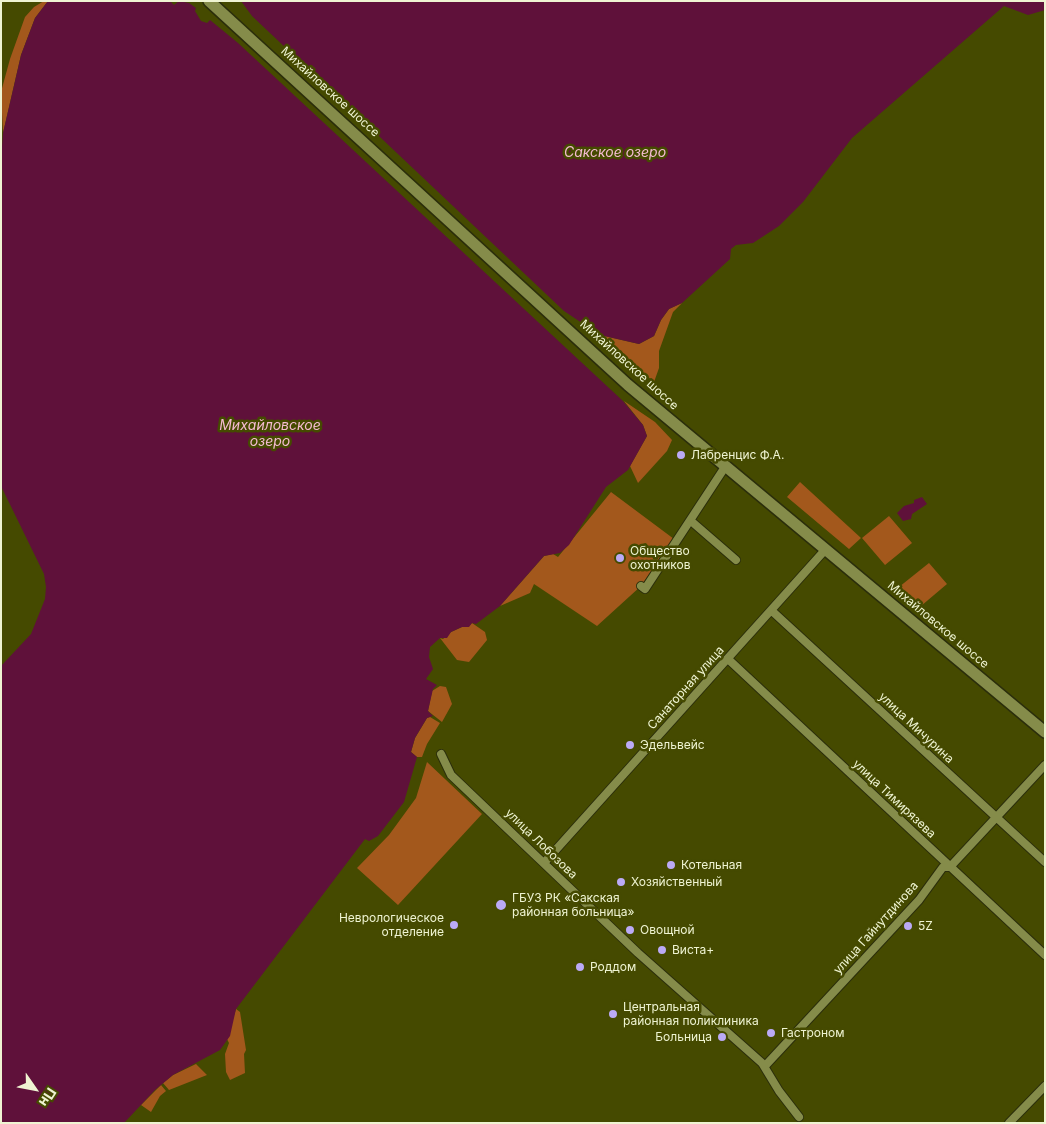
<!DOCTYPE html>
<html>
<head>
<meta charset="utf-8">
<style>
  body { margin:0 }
  #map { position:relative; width:1046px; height:1124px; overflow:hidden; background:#454a00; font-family:Inter,sans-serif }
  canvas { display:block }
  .frame { position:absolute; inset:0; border:2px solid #eff4d2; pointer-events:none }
  .north { position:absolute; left:10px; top:1064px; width:50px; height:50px; -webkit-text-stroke:4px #454a00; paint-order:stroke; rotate:123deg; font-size:14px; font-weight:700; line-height:20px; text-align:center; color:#eff4d2 }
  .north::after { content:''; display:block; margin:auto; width:18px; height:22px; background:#eff4d2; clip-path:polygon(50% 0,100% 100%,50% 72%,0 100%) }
</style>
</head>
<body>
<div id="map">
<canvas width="1046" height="1124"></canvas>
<div class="frame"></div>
<div class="north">Пн</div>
</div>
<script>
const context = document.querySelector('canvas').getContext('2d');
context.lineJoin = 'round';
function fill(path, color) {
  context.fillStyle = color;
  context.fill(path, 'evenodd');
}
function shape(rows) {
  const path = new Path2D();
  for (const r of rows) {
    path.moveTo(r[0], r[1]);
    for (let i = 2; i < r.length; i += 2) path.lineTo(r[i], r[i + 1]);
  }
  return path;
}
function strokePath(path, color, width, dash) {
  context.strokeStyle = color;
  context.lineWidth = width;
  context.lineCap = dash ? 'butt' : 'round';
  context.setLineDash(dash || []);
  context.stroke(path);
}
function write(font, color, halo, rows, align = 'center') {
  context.font = font + ' Inter,sans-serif';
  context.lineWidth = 5;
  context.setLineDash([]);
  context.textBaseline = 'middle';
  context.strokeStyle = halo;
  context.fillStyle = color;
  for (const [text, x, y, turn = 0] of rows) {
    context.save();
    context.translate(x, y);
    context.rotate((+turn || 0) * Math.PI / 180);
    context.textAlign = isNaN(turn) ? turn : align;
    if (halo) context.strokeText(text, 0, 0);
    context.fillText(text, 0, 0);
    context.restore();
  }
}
const green = shape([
  [44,1,48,1,35,18,21,55,3,133,1,92,10,59,25,17,34,7],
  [682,303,673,312,659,351,659,368,654,382,600,335,639,344,654,336,661,320,669,309],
  [624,401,655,422,672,440,667,451,638,483,630,466,647,436,643,425],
  [800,482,861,538,849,549,787,497],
  [611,492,674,539,641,586,597,626,534,584,530,593,500,606,544,556,553,554,558,557],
  [889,516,912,543,885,565,862,538],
  [929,563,947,584,921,606,899,587],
  [472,623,485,632,487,640,469,662,457,660,440,638,443,639,451,632,462,627,468,627],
  [440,686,446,687,452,704,442,722,428,711,432,691],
  [430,717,440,723,427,744,422,757,417,757,411,752,415,738,427,718],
  [427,762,482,814,398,905,357,868,389,835,416,798],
  [236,1009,240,1012,246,1050,244,1054,245,1073,230,1080,226,1072,225,1054,229,1043,227,1039],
  [196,1064,207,1075,169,1090,163,1083,173,1075],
  [161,1085,166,1091,160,1096,151,1112,141,1105]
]);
const water = shape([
  [48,1,170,1,174,5,179,1,189,3,196,8,195,11,201,21,207,23,210,20,238,43,623,401,643,425,647,436,628,470,606,487,569,545,560,553,544,556,500,606,476,624,472,623,469,627,462,627,451,632,447,638,440,638,430,647,429,657,433,669,426,679,437,685,433,689,428,711,433,716,427,718,415,738,411,752,417,757,404,802,378,836,369,841,365,839,236,1009,230,1036,220,1050,173,1075,155,1090,124,1123,1,1123,1,666,31,634,45,599,46,587,44,574,1,486,1,160,3,133,21,55,35,18],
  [241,1,1045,1,1045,10,1028,15,1004,6,852,138,803,202,779,226,753,243,736,245,731,249,730,259,682,303,669,309,661,320,654,336,639,344,600,335,564,311,252,16],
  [922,497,927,504,912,514,911,519,903,521,897,513,904,506,914,503,914,500]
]);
const street = shape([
  [691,521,736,560],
  [641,586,645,589,725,467],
  [772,611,1045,862],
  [728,659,1045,955],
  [441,754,451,775,638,953,762,1063,779,1091,799,1117],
  [544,863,825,550],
  [765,1066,919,900,943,867,950,867,1045,765],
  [1009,1123,1045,1086]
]);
const secondary = shape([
  [209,1,628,385,1045,732]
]);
const markers = [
  [681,455,5,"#bbaaf6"],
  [620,558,5,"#bbaaf6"],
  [630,745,5,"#bbaaf6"],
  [671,865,5,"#bbaaf6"],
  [621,882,5,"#bbaaf6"],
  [501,905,6,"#bbaaf6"],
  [454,925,5,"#bbaaf6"],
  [908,926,5,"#bbaaf6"],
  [630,930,5,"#bbaaf6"],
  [662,950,5,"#bbaaf6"],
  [580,967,5,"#bbaaf6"],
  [613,1014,5,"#bbaaf6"],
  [771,1033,5,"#bbaaf6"],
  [722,1037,5,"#bbaaf6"]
];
const streetNames = [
  ["Михайловское шоссе",330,92,42],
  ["Михайловское шоссе",629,365,42],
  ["Михайловское шоссе",938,625,40],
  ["Санаторная улица",686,688,-48],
  ["улица Мичурина",916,728,43],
  ["улица Тимирязева",894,799,43],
  ["улица Лобозова",541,844,44],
  ["улица Гайнутдинова",876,928,-48]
];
const poiNames = [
  ["Лабренцис Ф.А.",691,455],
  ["Общество",630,551],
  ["охотников",630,565],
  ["Эдельвейс",640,745],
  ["Котельная",681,865],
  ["Хозяйственный",631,882],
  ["ГБУЗ РК «Сакская",512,898],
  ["районная больница»",512,912],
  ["Неврологическое",444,918,"right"],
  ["отделение",444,932,"right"],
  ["5Z",918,926],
  ["Овощной",640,930],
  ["Виста+",672,950],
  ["Роддом",590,967],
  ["Центральная",623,1007],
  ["районная поликлиника",623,1021],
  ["Гастроном",781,1033],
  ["Больница",712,1037,"right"]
];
const waterNames = [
  ["Сакское озеро",615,153],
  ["Михайловское",270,426],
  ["озеро",270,442]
];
fill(green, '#a3581c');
fill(water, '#5f113a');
strokePath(street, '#2b2e0b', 10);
strokePath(secondary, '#2b2e0b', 14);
strokePath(street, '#858c4a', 8);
strokePath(secondary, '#858c4a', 11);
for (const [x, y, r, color] of markers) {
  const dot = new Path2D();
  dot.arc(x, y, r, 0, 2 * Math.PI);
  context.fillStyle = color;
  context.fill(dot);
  strokePath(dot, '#454a00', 2);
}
write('12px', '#eff4d2', '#454a00', streetNames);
write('12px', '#eff4d2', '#454a00', poiNames, 'left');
write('italic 14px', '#f4bbd1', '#454a00', waterNames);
</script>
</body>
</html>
